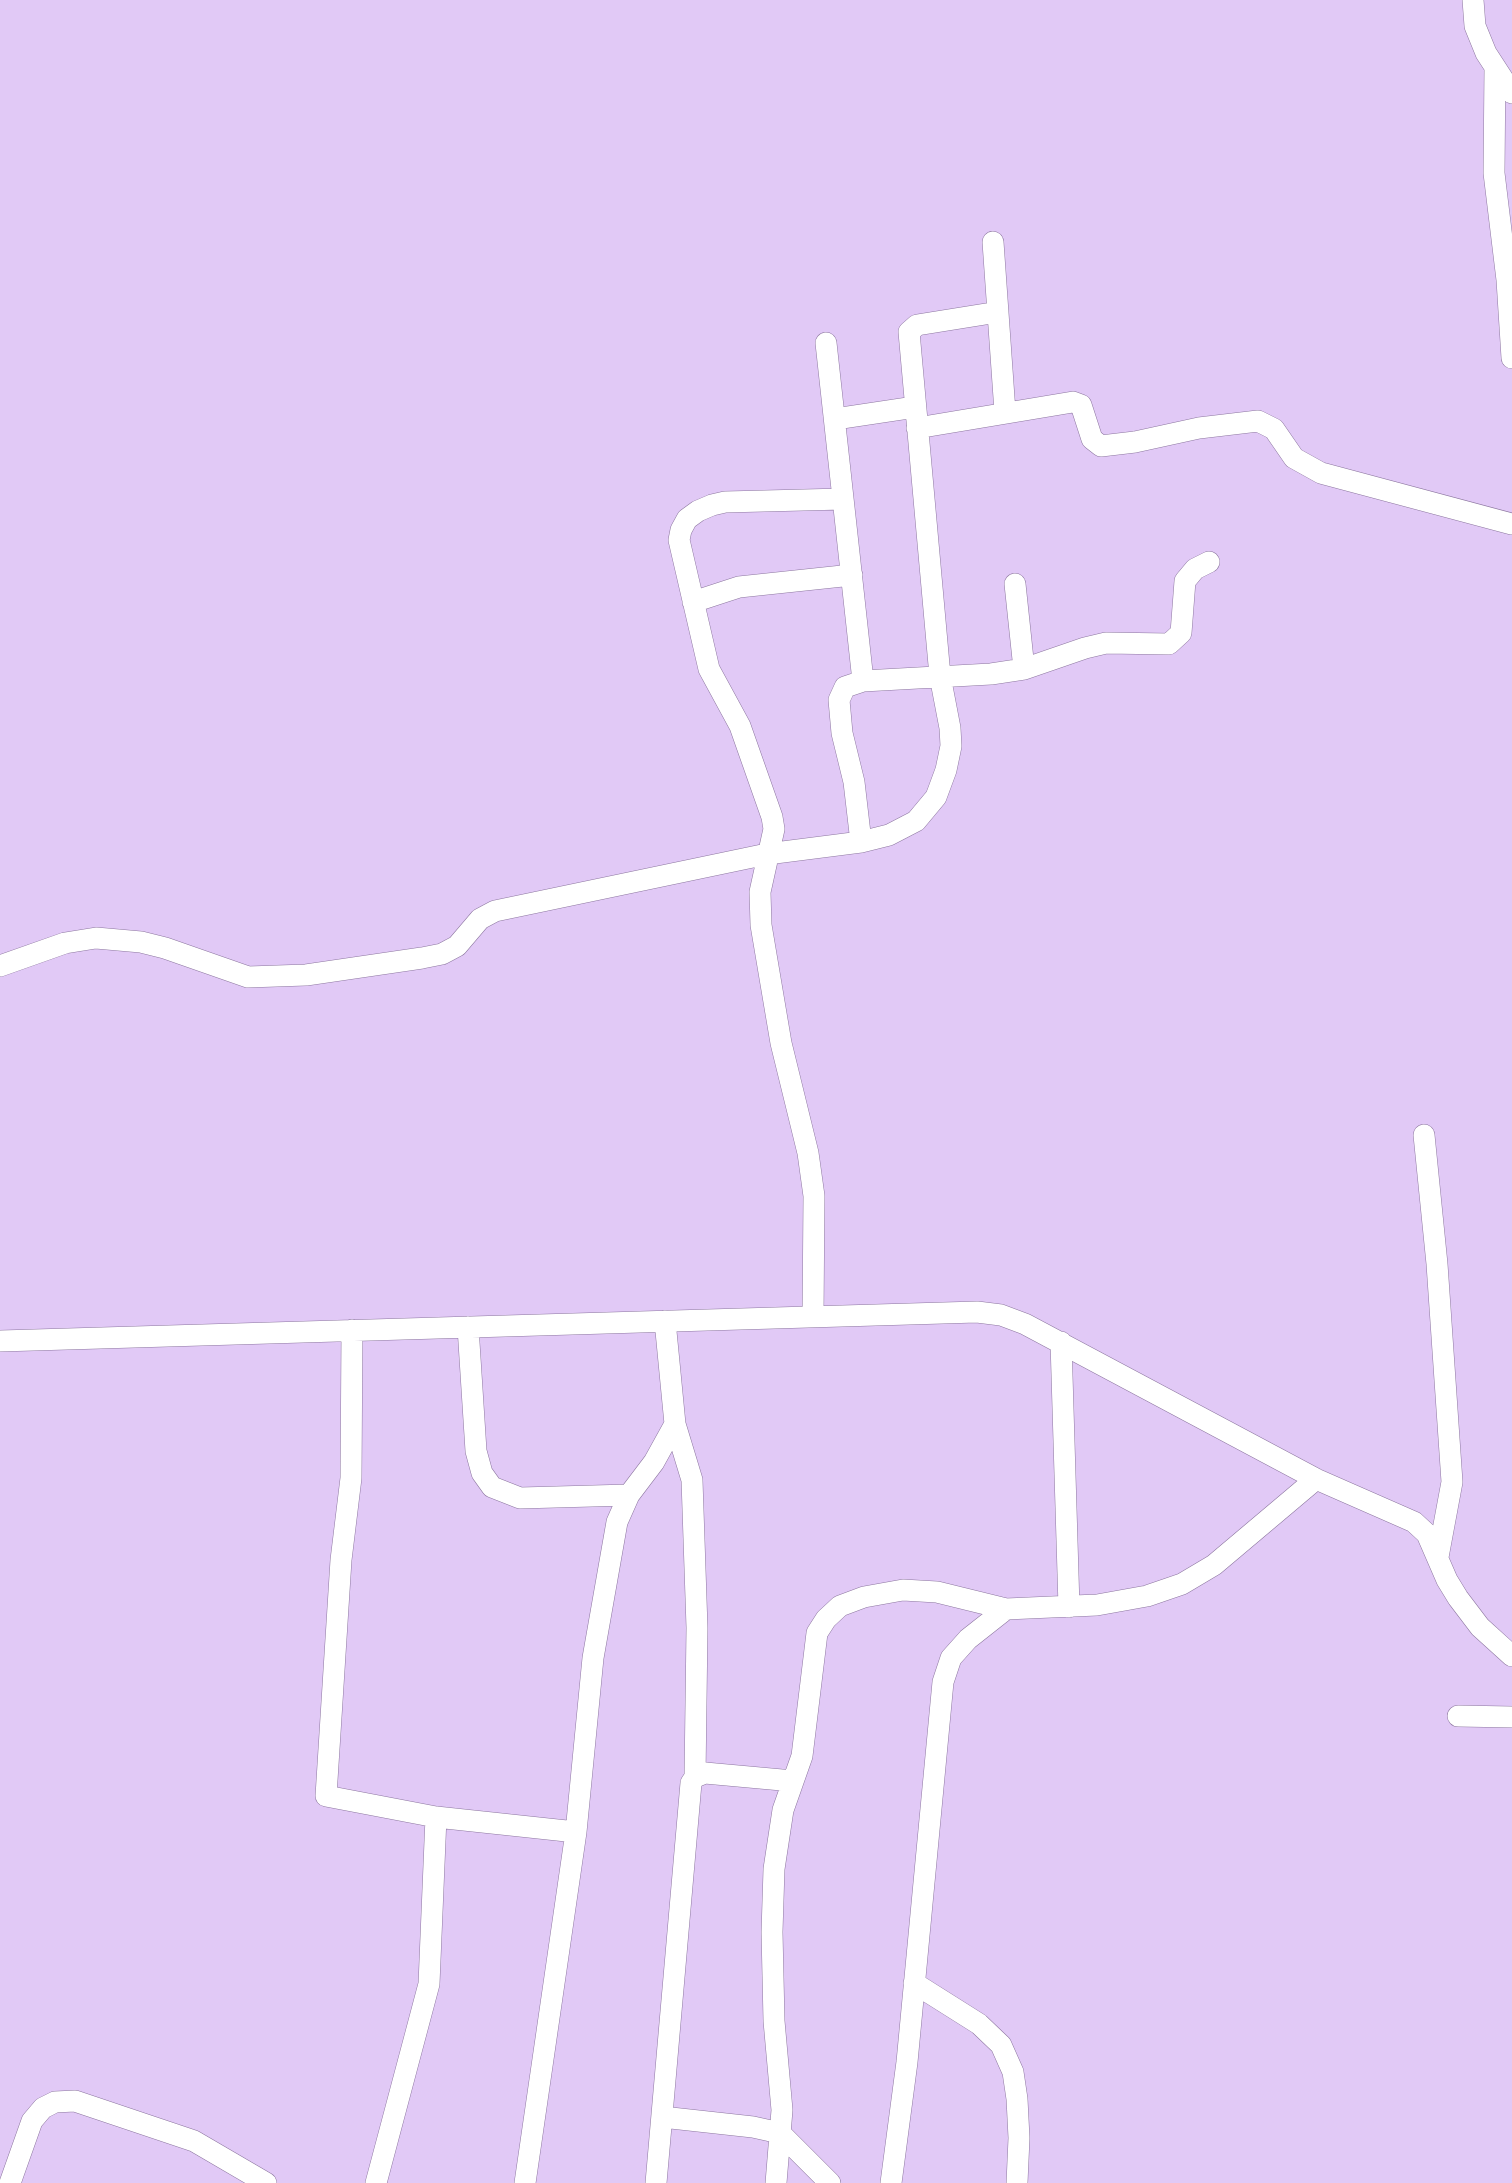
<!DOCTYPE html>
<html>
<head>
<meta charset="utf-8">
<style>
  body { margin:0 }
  canvas { display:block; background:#e1c9f6 }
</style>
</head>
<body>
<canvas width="1512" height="2183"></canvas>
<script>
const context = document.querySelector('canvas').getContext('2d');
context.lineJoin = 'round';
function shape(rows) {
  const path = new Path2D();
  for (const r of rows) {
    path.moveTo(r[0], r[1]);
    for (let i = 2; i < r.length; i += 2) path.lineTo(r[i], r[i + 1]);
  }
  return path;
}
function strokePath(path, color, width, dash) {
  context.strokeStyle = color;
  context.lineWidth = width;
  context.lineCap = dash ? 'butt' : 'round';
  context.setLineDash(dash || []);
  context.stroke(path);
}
const street = shape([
  [1473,0,1475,26,1486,53,1512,93],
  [1495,67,1494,173,1507,280,1512,358],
  [993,242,1005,412],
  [826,343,863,681],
  [835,419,915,407],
  [917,428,1073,402,1081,405,1092,439,1101,446,1135,442,1199,428,1258,421,1274,429,1294,458,1321,473,1512,524],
  [1015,584,1024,669],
  [693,602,739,587,852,575],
  [861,842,854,782,842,733,839,700,845,687,863,681,991,674,1024,669,1085,648,1106,643,1169,644,1181,633,1185,581,1195,569,1209,562],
  [0,966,65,943,96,938,141,942,165,948,248,977,306,975,422,958,442,954,457,946,480,919,495,911,767,854,861,842,889,835,916,821,936,797,946,770,951,746,950,728,940,676,909,332,917,325,998,312],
  [1424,1135,1437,1264,1452,1482,1438,1557],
  [813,1317,814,1196,808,1153,781,1043,761,925,760,892,774,829,772,817,740,726,709,669,679,540,681,530,687,519,698,511,712,505,725,502,843,499],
  [665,1321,675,1424,692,1480,697,1628,695,1777],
  [468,1327,476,1451,482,1473,492,1487,520,1498,629,1495],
  [352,1330,351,1478,341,1560,326,1796,436,1817,576,1832],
  [0,1341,977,1312,1001,1315,1025,1324,1316,1479,1414,1522,1427,1534,1447,1580,1458,1598,1480,1627,1512,1656],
  [1061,1342,1069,1607],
  [1458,1716,1512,1717],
  [914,1983,979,2024,1001,2045,1013,2072,1017,2099,1019,2138,1017,2183],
  [662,2117,753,2127,780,2133,830,2183],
  [10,2183,32,2121,43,2108,55,2102,75,2101,194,2141,266,2183],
  [376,2183,429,1984,436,1817],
  [525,2183,576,1832,593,1658,617,1522,629,1495,654,1462,675,1424],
  [656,2183,691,1783,695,1777,705,1773,793,1781],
  [776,2183,782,2110,774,2021,772,1932,774,1869,783,1810,802,1756,817,1633,826,1619,840,1606,864,1597,903,1590,937,1592,1006,1609,1097,1605,1147,1596,1182,1584,1214,1565,1316,1479],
  [891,2183,907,2062,943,1682,951,1658,968,1639,1006,1609]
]);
strokePath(street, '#8d77a0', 22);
strokePath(street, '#fff', 21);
</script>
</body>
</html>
